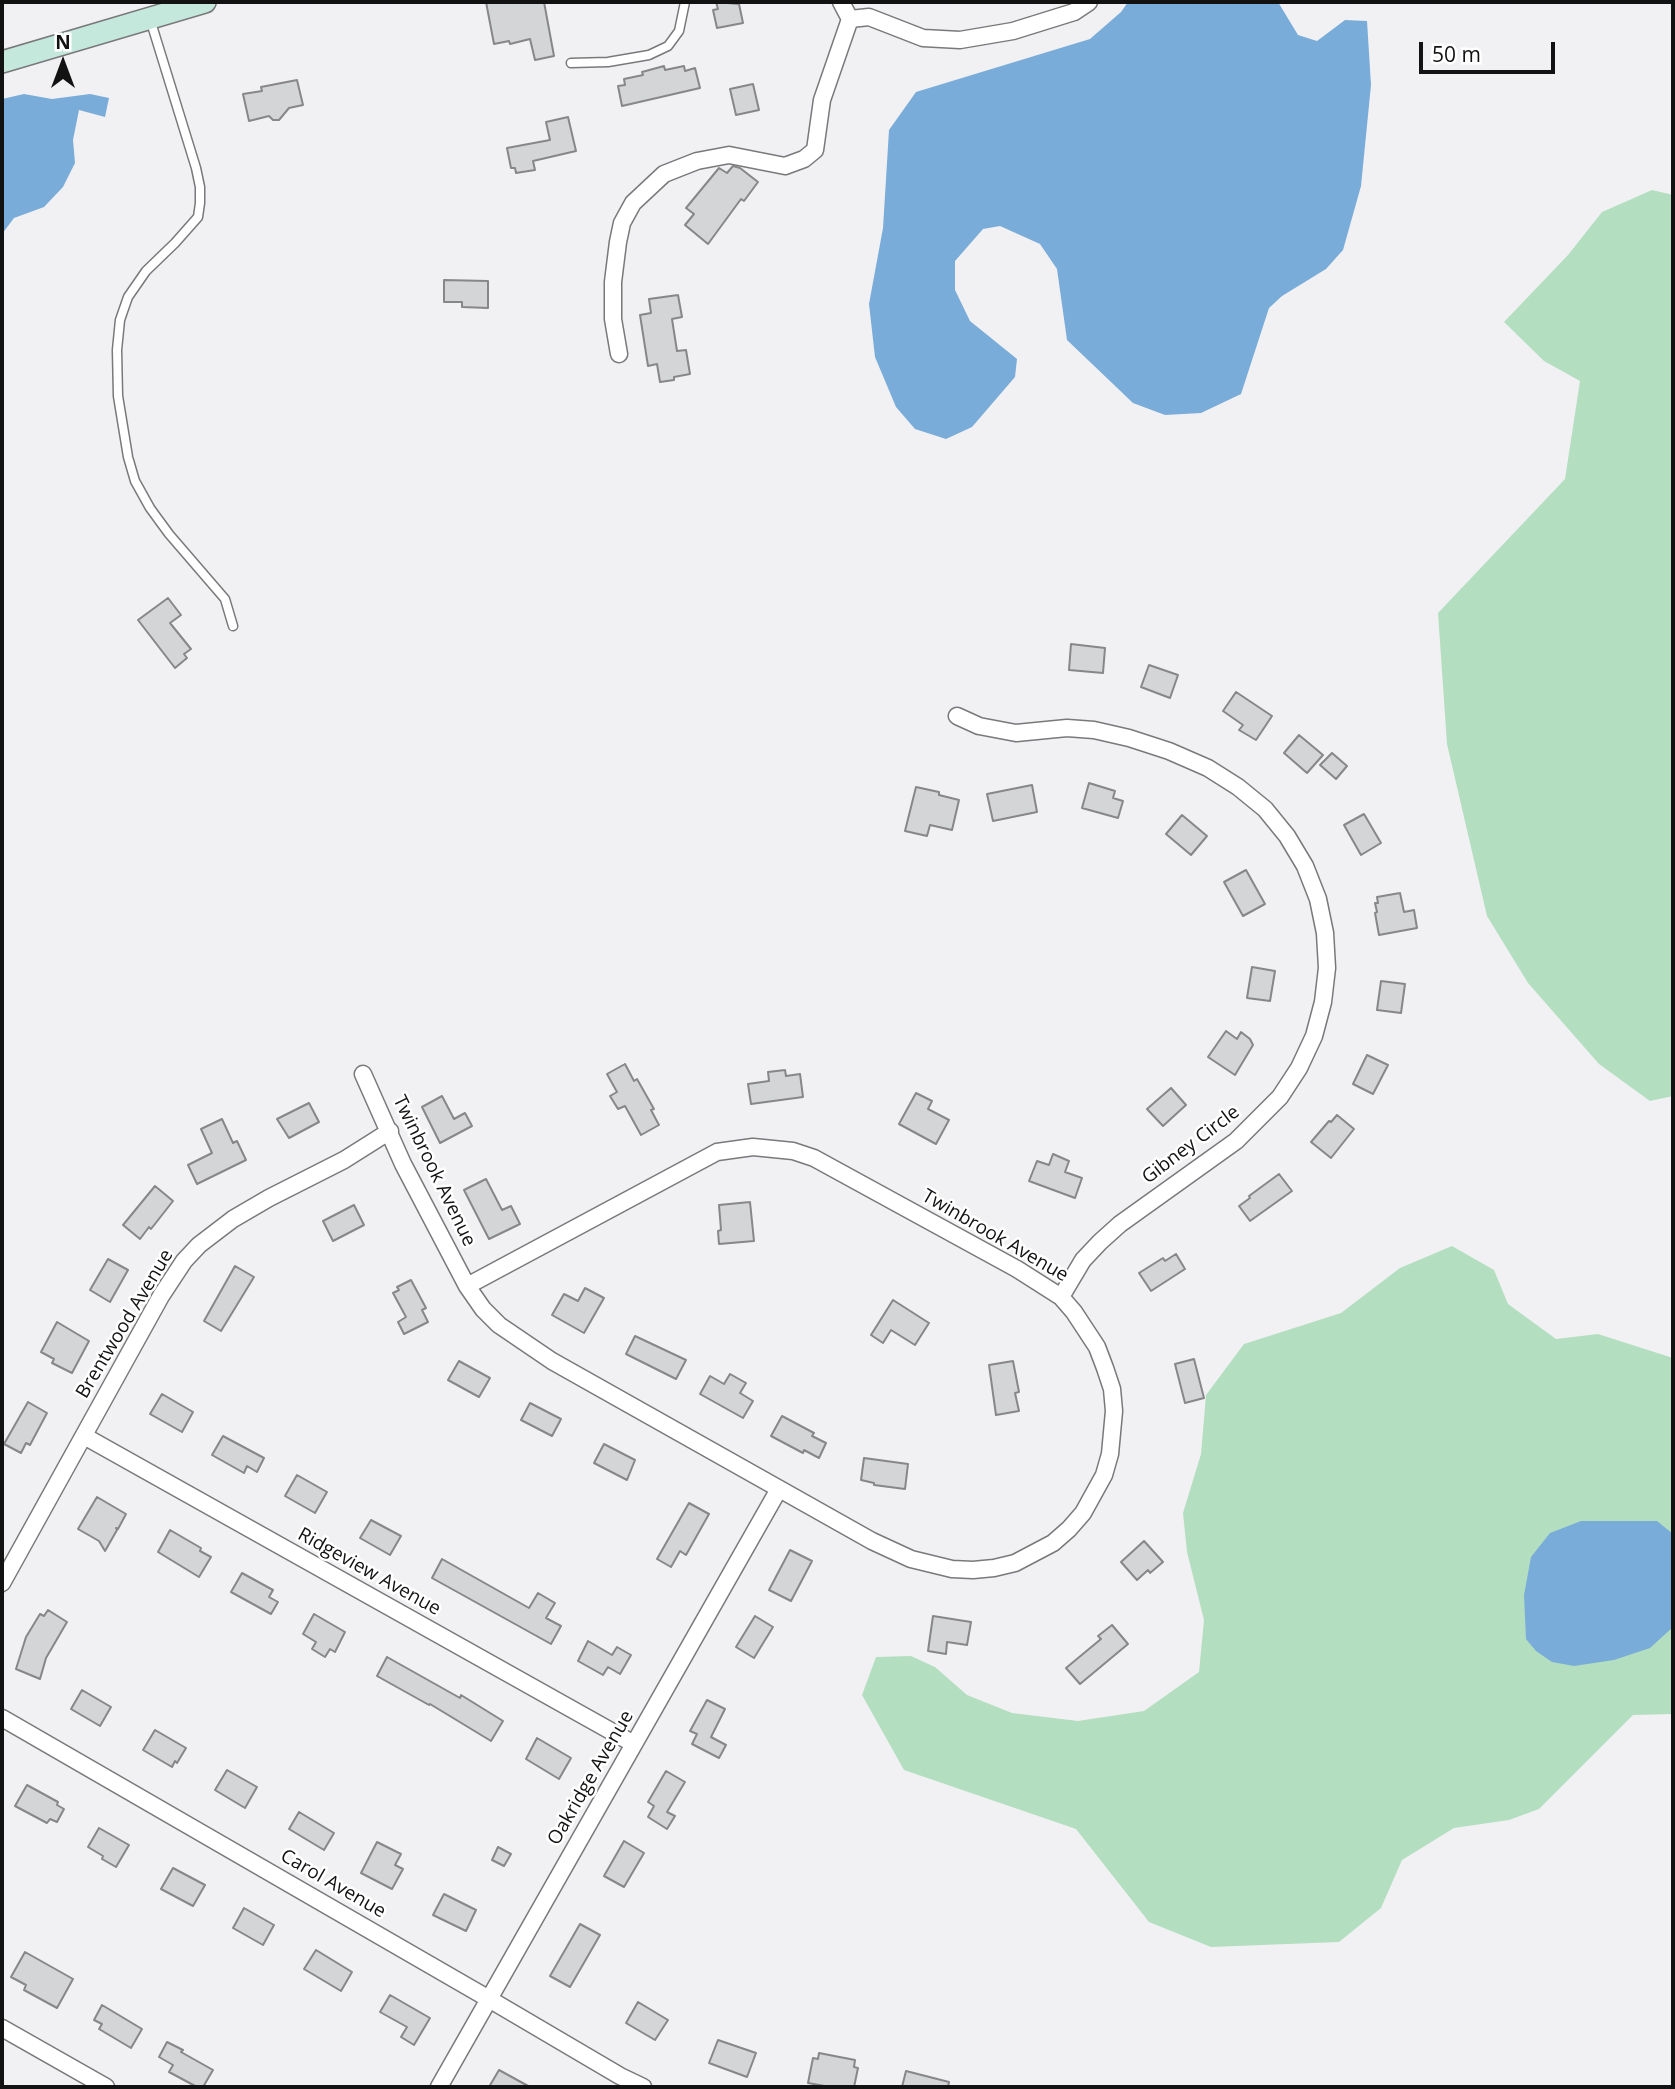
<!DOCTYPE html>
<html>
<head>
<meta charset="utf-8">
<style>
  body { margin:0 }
  #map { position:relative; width:1675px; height:2089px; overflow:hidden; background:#f1f1f4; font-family:"Open Sans",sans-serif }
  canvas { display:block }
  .frame { position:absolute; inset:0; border:4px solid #121213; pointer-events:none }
  .north { position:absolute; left:28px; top:28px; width:70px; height:70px; -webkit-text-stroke:5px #fff; paint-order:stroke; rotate:0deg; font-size:19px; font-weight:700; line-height:28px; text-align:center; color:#121213 }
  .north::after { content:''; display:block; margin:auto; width:24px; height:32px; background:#121213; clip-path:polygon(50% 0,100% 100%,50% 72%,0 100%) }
  .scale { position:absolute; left:1419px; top:42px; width:136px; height:32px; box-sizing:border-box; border:4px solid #121213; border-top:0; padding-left:9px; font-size:21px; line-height:24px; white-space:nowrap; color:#121213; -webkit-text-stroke:5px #fff; paint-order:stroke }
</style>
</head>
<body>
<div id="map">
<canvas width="1675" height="2089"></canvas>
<div class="frame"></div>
<div class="north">N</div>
<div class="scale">50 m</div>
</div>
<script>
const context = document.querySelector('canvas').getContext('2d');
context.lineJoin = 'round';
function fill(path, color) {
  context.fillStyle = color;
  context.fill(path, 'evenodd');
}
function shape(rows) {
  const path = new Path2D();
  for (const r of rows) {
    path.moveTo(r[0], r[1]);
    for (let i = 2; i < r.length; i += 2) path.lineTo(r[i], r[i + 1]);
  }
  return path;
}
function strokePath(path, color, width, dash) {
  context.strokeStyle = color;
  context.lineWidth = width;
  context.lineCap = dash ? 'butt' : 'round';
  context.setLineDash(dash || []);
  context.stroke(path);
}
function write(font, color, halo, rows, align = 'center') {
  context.font = font + ' "Open Sans",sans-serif';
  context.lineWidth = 5;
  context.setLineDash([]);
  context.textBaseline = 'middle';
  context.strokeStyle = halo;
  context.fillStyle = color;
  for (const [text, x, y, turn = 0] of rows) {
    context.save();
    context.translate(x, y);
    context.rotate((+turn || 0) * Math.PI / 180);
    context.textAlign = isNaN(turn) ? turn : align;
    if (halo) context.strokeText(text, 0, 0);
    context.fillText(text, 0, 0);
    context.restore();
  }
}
const green = shape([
  [1652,190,1673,195,1673,1096,1650,1101,1599,1064,1528,983,1487,916,1447,744,1438,613,1565,479,1580,381,1544,361,1504,322,1568,255,1602,212],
  [1452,1246,1494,1270,1508,1304,1556,1339,1598,1334,1673,1358,1673,1714,1633,1715,1539,1809,1509,1820,1454,1828,1402,1860,1381,1908,1339,1942,1211,1947,1149,1922,1076,1829,904,1770,862,1695,876,1657,911,1656,935,1667,967,1695,1012,1713,1078,1721,1144,1711,1199,1672,1204,1620,1187,1552,1183,1513,1201,1454,1206,1395,1244,1344,1341,1313,1400,1268]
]);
const water = shape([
  [1128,2,1278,2,1298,35,1317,41,1345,20,1367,21,1371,85,1361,186,1343,250,1326,269,1282,296,1269,308,1241,394,1201,413,1165,415,1133,403,1067,340,1057,269,1040,244,1000,226,983,229,955,261,955,290,970,321,1017,359,1015,377,972,427,946,439,915,429,896,407,875,357,869,304,883,228,889,130,916,92,1090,39,1121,12],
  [24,94,52,99,90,94,109,98,105,117,79,110,73,140,75,163,63,187,44,207,14,218,2,234,2,99],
  [1581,1521,1657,1521,1673,1534,1673,1627,1650,1648,1614,1660,1574,1666,1552,1662,1536,1651,1526,1639,1524,1595,1531,1557,1550,1533]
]);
const building = shape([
  [486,2,544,2,554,56,535,60,530,39,510,44,509,41,494,44,486,2],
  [716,2,739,4,743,23,717,28,713,10,718,9,716,2],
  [664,66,665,70,684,66,685,71,695,68,700,88,622,106,618,86,625,85,624,79,643,75,642,72,664,66],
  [297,80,303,105,289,108,279,120,273,120,269,116,249,121,243,94,262,91,261,87,297,80],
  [753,84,759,110,736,115,730,89,753,84],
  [568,117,576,151,533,161,535,170,516,173,515,168,511,168,507,148,550,140,546,122,568,117],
  [733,166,740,168,758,182,744,201,741,199,708,244,685,225,694,214,686,208,719,168,727,173,733,166],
  [444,280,488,281,488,308,462,307,462,302,444,302,444,280],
  [678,295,682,317,672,319,677,351,686,350,690,374,674,377,674,380,660,382,657,364,648,366,640,315,651,313,649,299,678,295],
  [168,598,181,615,170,623,191,649,184,654,187,658,175,668,138,620,168,598],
  [1071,644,1105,648,1103,673,1069,670,1071,644],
  [1149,665,1178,675,1170,698,1141,687,1149,665],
  [1236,692,1272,716,1256,740,1239,730,1243,725,1223,711,1236,692],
  [1299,735,1323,755,1307,773,1284,753,1299,735],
  [1332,753,1347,766,1336,779,1320,765,1332,753],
  [1089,783,1115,791,1113,798,1123,801,1118,818,1082,808,1089,783],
  [1032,785,1037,812,993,821,987,794,1032,785],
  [916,787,939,792,939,795,959,800,952,830,930,825,927,836,905,831,916,787],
  [1364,814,1381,843,1361,855,1344,825,1364,814],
  [1182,815,1207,836,1191,855,1166,834,1182,815],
  [1246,870,1265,904,1243,916,1224,882,1246,870],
  [1400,893,1404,912,1414,910,1417,928,1379,935,1375,913,1377,912,1375,903,1378,903,1377,897,1400,893],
  [1252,967,1275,971,1270,1001,1247,998,1252,967],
  [1381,981,1405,984,1401,1013,1377,1010,1381,981],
  [1226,1031,1237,1039,1241,1032,1250,1039,1253,1045,1235,1075,1208,1057,1226,1031],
  [1367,1055,1388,1065,1373,1094,1353,1084,1367,1055],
  [625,1064,634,1081,637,1079,654,1109,651,1110,659,1125,641,1135,625,1106,618,1109,610,1096,617,1092,607,1074,625,1064],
  [785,1070,786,1076,800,1074,803,1097,751,1104,748,1084,769,1081,768,1072,785,1070],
  [1171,1088,1186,1105,1163,1126,1147,1109,1171,1088],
  [916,1093,932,1101,928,1109,949,1120,936,1144,899,1124,916,1093],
  [442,1096,454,1119,465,1113,472,1126,440,1143,422,1107,442,1096],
  [309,1103,319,1122,289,1138,277,1119,309,1103],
  [1337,1115,1354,1129,1331,1158,1311,1142,1329,1121,1331,1122,1337,1115],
  [222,1119,233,1143,237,1141,246,1160,197,1184,188,1165,212,1153,201,1129,222,1119],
  [1053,1154,1069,1161,1065,1172,1082,1178,1075,1198,1029,1181,1037,1161,1049,1165,1053,1154],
  [1279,1174,1292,1191,1250,1221,1239,1206,1250,1198,1249,1196,1279,1174],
  [486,1179,502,1210,511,1206,520,1224,489,1239,464,1190,486,1179],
  [155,1186,173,1201,151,1229,149,1227,140,1239,123,1225,155,1186],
  [750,1202,754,1241,719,1244,718,1231,721,1230,719,1205,750,1202],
  [354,1205,364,1225,333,1241,323,1221,354,1205],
  [1176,1254,1185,1269,1151,1291,1139,1273,1163,1258,1165,1261,1176,1254],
  [108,1259,128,1270,110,1302,90,1290,108,1259],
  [235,1266,254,1277,221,1331,204,1321,235,1266],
  [411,1280,426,1308,422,1310,428,1322,404,1334,398,1322,406,1317,393,1293,399,1290,397,1287,411,1280],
  [585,1288,604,1298,584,1333,552,1315,564,1294,578,1301,585,1288],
  [893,1300,929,1323,915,1345,891,1330,883,1343,871,1335,893,1300],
  [57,1322,89,1341,72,1373,52,1363,54,1359,41,1352,57,1322],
  [635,1336,686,1360,676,1379,626,1354,635,1336],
  [1194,1359,1204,1398,1185,1403,1175,1364,1194,1359],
  [459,1361,490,1378,479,1397,448,1380,459,1361],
  [1013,1361,1019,1392,1015,1393,1019,1411,996,1415,989,1365,1013,1361],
  [730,1374,746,1383,740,1393,753,1401,743,1418,700,1394,710,1376,724,1384,730,1374],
  [162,1394,193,1412,182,1432,150,1414,162,1394],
  [28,1402,47,1413,30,1445,26,1443,21,1453,4,1444,28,1402],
  [530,1403,561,1419,552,1436,521,1420,530,1403],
  [782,1416,814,1433,812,1436,826,1443,819,1458,804,1450,803,1453,771,1436,782,1416],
  [223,1436,264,1458,257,1472,247,1466,244,1473,212,1455,223,1436],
  [604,1444,635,1460,627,1480,594,1463,604,1444],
  [864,1458,908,1464,905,1489,874,1485,874,1483,861,1480,864,1458],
  [297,1475,327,1492,315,1513,285,1496,297,1475],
  [97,1497,126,1514,118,1529,116,1528,117,1530,105,1551,99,1541,78,1529,97,1497],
  [689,1503,709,1514,686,1555,680,1551,671,1567,657,1559,689,1503],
  [371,1520,401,1536,390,1555,360,1538,371,1520],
  [170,1530,201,1548,200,1551,211,1557,199,1577,158,1552,170,1530],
  [1144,1541,1163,1562,1150,1573,1148,1570,1137,1580,1121,1562,1144,1541],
  [790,1550,812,1561,791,1601,769,1590,790,1550],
  [442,1559,529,1608,538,1593,555,1603,546,1618,561,1626,551,1644,432,1578,442,1559],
  [242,1573,273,1590,269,1597,278,1602,271,1614,231,1592,242,1573],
  [48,1610,67,1622,46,1658,40,1679,16,1669,26,1637,40,1614,44,1616,48,1610],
  [314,1614,345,1632,335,1652,330,1649,325,1657,312,1649,316,1642,303,1634,314,1614],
  [755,1616,773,1627,754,1658,736,1647,755,1616],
  [933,1616,971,1622,967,1645,947,1642,946,1654,928,1651,933,1616],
  [1112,1625,1128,1644,1080,1684,1066,1668,1101,1639,1098,1636,1112,1625],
  [588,1641,612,1655,617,1647,631,1655,620,1674,608,1667,603,1675,578,1661,588,1641],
  [387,1657,460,1698,461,1695,503,1721,491,1741,430,1704,429,1705,377,1676,387,1657],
  [82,1690,111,1707,100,1726,71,1709,82,1690],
  [707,1700,725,1709,711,1737,726,1745,719,1758,692,1744,697,1734,690,1731,707,1700],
  [155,1730,186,1748,177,1763,175,1761,172,1767,143,1750,155,1730],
  [537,1738,571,1758,559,1779,526,1759,537,1738],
  [227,1770,257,1787,245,1808,215,1790,227,1770],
  [666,1771,685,1782,667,1812,675,1816,667,1829,648,1817,654,1806,648,1802,666,1771],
  [27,1785,58,1802,57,1805,64,1809,57,1822,50,1819,47,1823,15,1806,27,1785],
  [299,1812,334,1833,324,1850,289,1829,299,1812],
  [99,1828,129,1845,116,1867,102,1859,103,1856,88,1847,99,1828],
  [624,1841,644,1853,624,1887,604,1876,624,1841],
  [377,1842,401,1854,395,1865,403,1869,392,1889,361,1873,377,1842],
  [498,1847,511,1854,504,1866,492,1860,498,1847],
  [173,1868,205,1885,193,1906,161,1889,173,1868],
  [444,1894,476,1910,466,1931,433,1915,444,1894],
  [244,1908,274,1925,263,1945,233,1928,244,1908],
  [580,1924,600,1935,570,1987,550,1976,580,1924],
  [316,1950,352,1972,341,1991,304,1969,316,1950],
  [25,1952,73,1979,57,2008,24,1990,26,1985,11,1977,25,1952],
  [390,1995,430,2018,414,2045,401,2037,407,2027,380,2012,390,1995],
  [638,2002,668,2020,655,2040,626,2023,638,2002],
  [102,2005,142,2029,131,2048,99,2029,102,2024,94,2020,102,2005],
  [718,2040,756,2053,747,2077,709,2063,718,2040],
  [167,2042,183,2050,181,2052,213,2070,203,2087,197,2087,169,2072,173,2065,159,2057,167,2042],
  [819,2053,855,2060,854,2067,858,2068,854,2087,830,2087,808,2083,813,2058,818,2059,819,2053],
  [499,2070,530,2087,489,2087,499,2070],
  [906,2071,949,2082,948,2087,902,2087,906,2071]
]);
const lane = shape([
  [150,19,196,168,200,187,200,203,198,217,175,243,146,271,128,297,120,320,117,350,118,396,128,457,135,481,150,508,169,534,225,599,233,626],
  [571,63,608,62,649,55,668,46,679,31,685,2]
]);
const street = shape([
  [850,19,869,17,923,38,960,40,1013,31,1074,12,1089,2],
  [619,354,613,319,613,282,618,242,622,223,633,203,664,174,697,161,729,155,785,166,804,159,815,150,822,100,850,19,841,2],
  [957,716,979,726,1016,733,1067,728,1094,730,1129,738,1169,751,1208,768,1238,787,1265,809,1287,836,1305,866,1318,899,1325,933,1327,968,1323,1002,1314,1036,1299,1068,1280,1097,1236,1141,1120,1224,1100,1242,1083,1260,1061,1297],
  [363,1074,403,1164,467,1286,483,1309,499,1325,552,1361,872,1541,911,1559,952,1569,973,1570,994,1568,1015,1563,1053,1543,1069,1529,1083,1513,1104,1475,1110,1454,1114,1411,1112,1389,1105,1368,1097,1347,1074,1312,1061,1297,1017,1269,814,1158,793,1151,753,1147,717,1152,467,1286],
  [84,1436,634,1744],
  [2,1583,161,1296,184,1261,199,1245,233,1219,269,1198,344,1160,390,1131],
  [2,1718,489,1999,620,2076,643,2087],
  [2,2028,106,2087],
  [439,2087,779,1489]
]);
const secondary = shape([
  [2,62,205,2]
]);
const streetNames = [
  ["Gibney Circle",1191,1145,-37],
  ["Twinbrook Avenue",434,1171,64],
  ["Twinbrook Avenue",995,1236,30],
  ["Brentwood Avenue",125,1324,-59],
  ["Ridgeview Avenue",369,1572,29],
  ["Oakridge Avenue",591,1778,-60],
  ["Carol Avenue",333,1884,30]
];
fill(green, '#b3dfc0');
fill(water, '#79acd8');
fill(building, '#d4d5d7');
strokePath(building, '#878789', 2);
strokePath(lane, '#79797b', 11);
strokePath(street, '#79797b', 19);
strokePath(secondary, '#79797b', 24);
strokePath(lane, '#fff', 8);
strokePath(street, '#fff', 16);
strokePath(secondary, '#c4e8dc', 21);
write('19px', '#121213', '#fff', streetNames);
</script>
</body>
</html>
